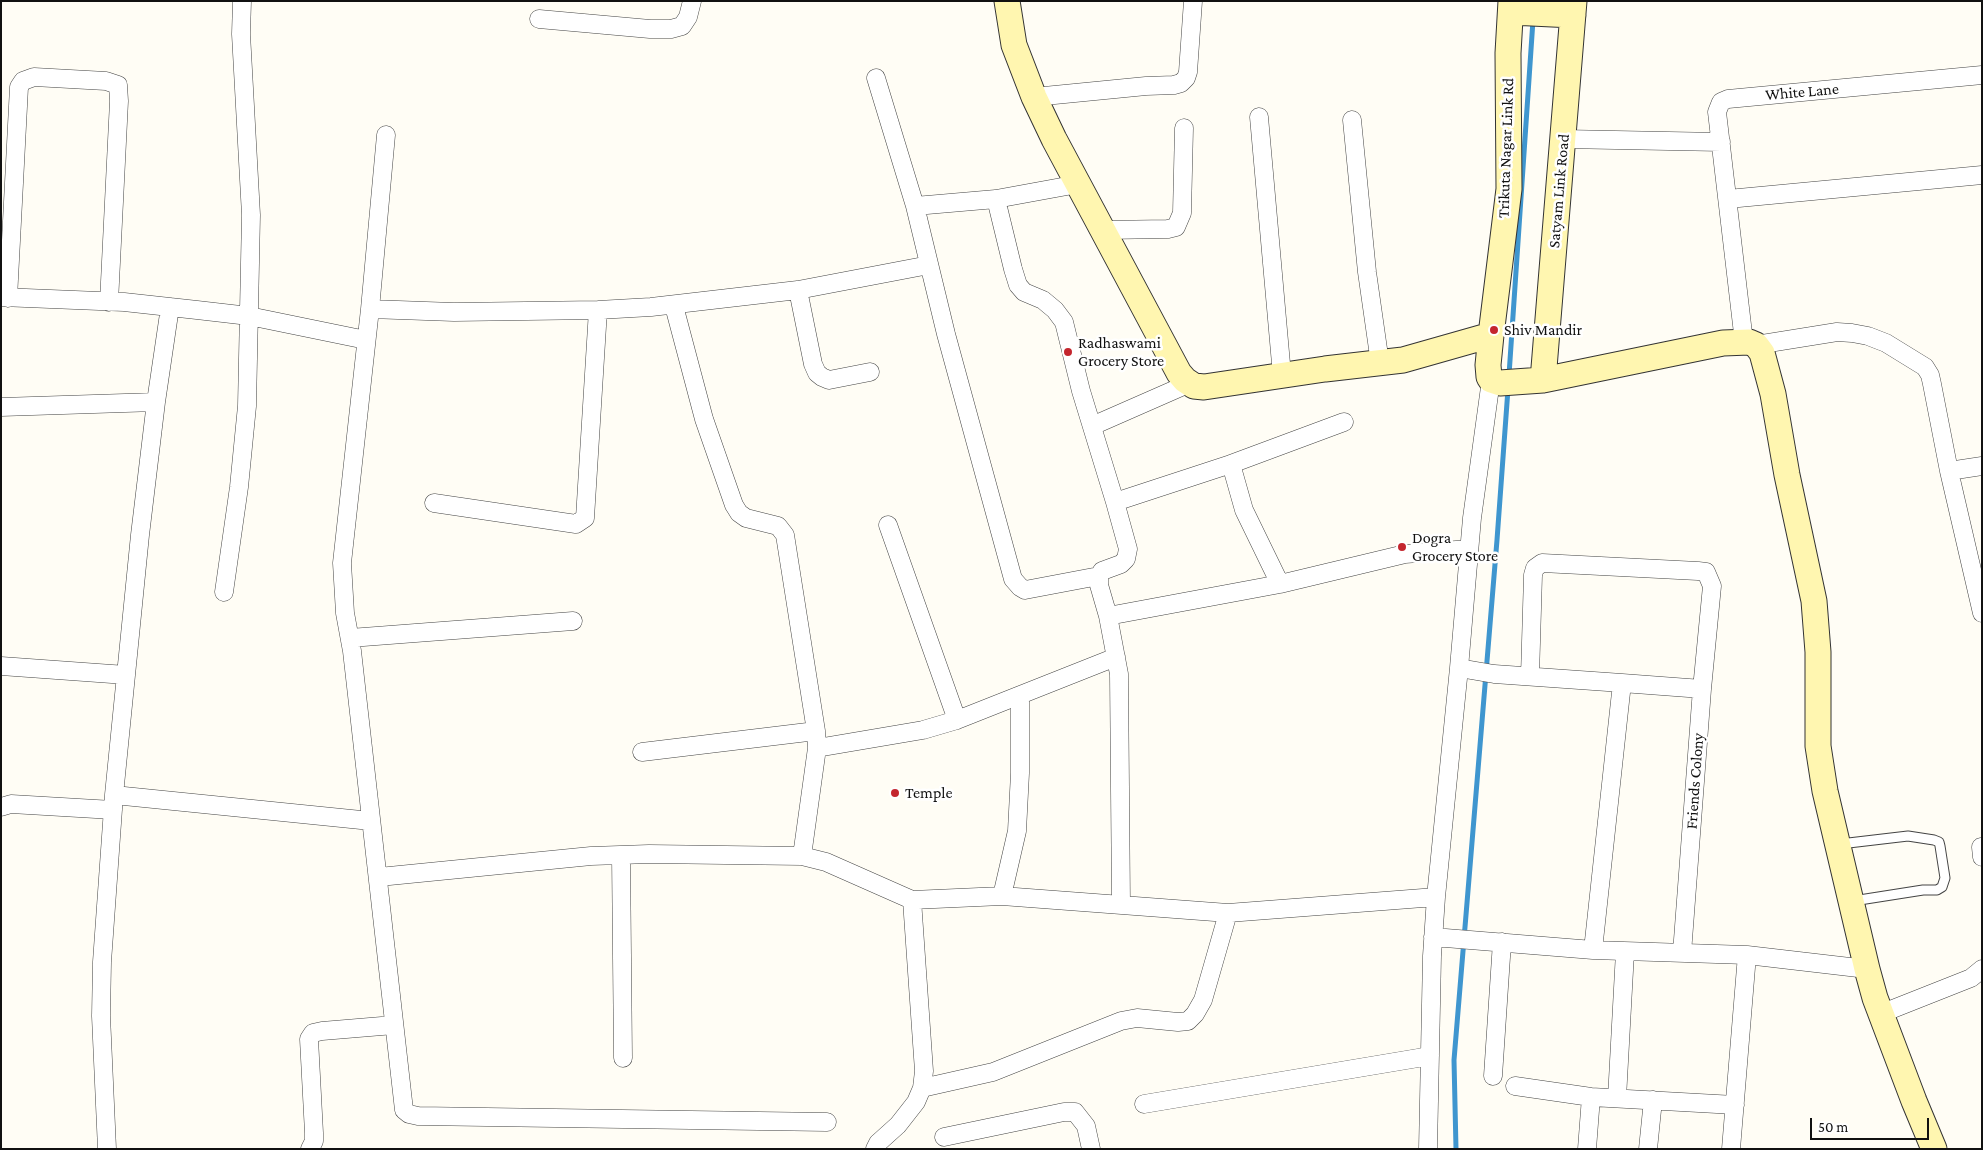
<!DOCTYPE html>
<html>
<head>
<meta charset="utf-8">
<style>
  body { margin:0 }
  #map { position:relative; width:1983px; height:1150px; overflow:hidden; background:#fffdf5; font-family:"Crimson Pro",serif }
  canvas { display:block }
  .frame { position:absolute; inset:0; border:2px solid #111; pointer-events:none }
  .scale { position:absolute; left:1810px; top:1118px; width:119px; height:22px; box-sizing:border-box; border:2px solid #111; border-top:0; padding-left:6px; font-size:15px; line-height:18px; white-space:nowrap; color:#111; -webkit-text-stroke:4px #fff; paint-order:stroke }
</style>
</head>
<body>
<div id="map">
<canvas width="1983" height="1150"></canvas>
<div class="frame"></div>
<div class="scale">50 m</div>
</div>
<script>
const context = document.querySelector('canvas').getContext('2d');
context.lineJoin = 'round';
function shape(rows) {
  const path = new Path2D();
  for (const r of rows) {
    path.moveTo(r[0], r[1]);
    for (let i = 2; i < r.length; i += 2) path.lineTo(r[i], r[i + 1]);
  }
  return path;
}
function strokePath(path, color, width, dash) {
  context.strokeStyle = color;
  context.lineWidth = width;
  context.lineCap = dash ? 'butt' : 'round';
  context.setLineDash(dash || []);
  context.stroke(path);
}
function write(font, color, halo, rows, align = 'center') {
  context.font = font + ' "Crimson Pro",serif';
  context.lineWidth = 5;
  context.setLineDash([]);
  context.textBaseline = 'middle';
  context.strokeStyle = halo;
  context.fillStyle = color;
  for (const [text, x, y, turn = 0] of rows) {
    context.save();
    context.translate(x, y);
    context.rotate((+turn || 0) * Math.PI / 180);
    context.textAlign = isNaN(turn) ? turn : align;
    if (halo) context.strokeText(text, 0, 0);
    context.fillText(text, 0, 0);
    context.restore();
  }
}
const stream = shape([
  [1509,375,1533,20],
  [1456,1149,1454,1060,1497,540,1508,389]
]);
const lane = shape([
  [1840,844,1908,836,1934,840,1939,842,1940,846,1945,878,1942,887,1937,890,1923,890,1853,901]
]);
const street = shape([
  [539,19,650,29,671,29,682,26,688,17,692,1],
  [876,78,915,206,946,334,1013,579,1020,587,1025,590,1099,576],
  [1034,97,1146,86,1174,85,1181,83,1186,78,1188,72,1193,1],
  [1259,117,1282,375],
  [1352,120,1367,272,1380,363],
  [386,135,370,309,342,563,345,613,352,651,404,1110,409,1114,418,1116,827,1122],
  [1563,139,1721,142],
  [996,199,1013,269,1018,285,1024,292,1043,300,1055,310,1064,322,1081,391,1115,502,1128,549,1126,559,1121,564,1102,571,1099,576,1099,585,1108,616,1119,674,1121,904],
  [1728,199,1982,175],
  [915,206,996,199,1078,184],
  [1103,230,1168,229,1176,227,1182,213,1184,128],
  [798,290,813,364,817,373,822,377,829,380,870,372],
  [1,297,124,302,197,310,249,316,366,340],
  [8,298,19,87,23,81,34,77,106,81,118,85,119,101,109,302],
  [674,306,704,419,734,505,739,513,746,518,778,526,785,535,816,731,817,748,802,856],
  [170,307,156,402,140,535,114,795,371,821],
  [370,309,454,312,598,310,651,307,798,290,929,265],
  [1744,342,1717,112,1721,102,1728,99,1982,75],
  [1756,345,1837,332,1852,333,1868,336,1886,343,1925,367,1930,375,1932,384,1949,471,1982,613],
  [1,407,156,402],
  [1092,426,1190,383],
  [1231,464,1244,510,1280,584],
  [1949,471,1982,466],
  [1115,502,1231,464,1344,422],
  [434,503,576,524,585,518,598,310],
  [888,525,957,720,1116,657],
  [224,592,239,487,247,406,251,215,241,34,242,1],
  [1108,616,1280,584,1405,554,1469,549],
  [350,638,573,621],
  [1,666,126,675],
  [1459,668,1494,674,1622,683,1593,950],
  [1530,676,1533,575,1535,568,1542,563,1698,571,1706,572,1712,586,1702,689],
  [1622,683,1702,689,1682,953],
  [817,748,923,730,957,720],
  [642,752,816,731],
  [1,807,11,804,113,810],
  [1981,847,1982,857],
  [621,855,623,1058],
  [379,877,591,856,649,854,802,856,826,862,912,900,1002,896,1228,913,1436,897],
  [1002,896,1017,831,1020,773,1020,696],
  [912,900,924,1071,922,1088],
  [1433,937,1593,950,1747,955,1867,969],
  [1880,1014,1971,978,1982,969],
  [1493,1076,1502,942],
  [1515,1086,1591,1097,1735,1105],
  [1617,1098,1625,952],
  [1144,1104,1430,1056],
  [944,1137,1064,1112,1075,1112,1086,1126,1091,1149],
  [107,1149,101,1016,102,962,114,795],
  [310,1149,314,1141,314,1133,309,1039,313,1033,322,1031,394,1025],
  [875,1149,878,1143,898,1125,916,1102,922,1088,993,1072,1121,1021,1137,1018,1178,1022,1188,1021,1195,1014,1203,1000,1228,913],
  [1428,1149,1432,956,1436,897,1459,668,1472,518,1491,380],
  [1587,1149,1591,1097],
  [1648,1149,1653,1100],
  [1731,1149,1747,955]
]);
const secondary = shape([
  [1007,1,1014,45,1034,97,1054,139,1179,373,1185,380,1194,386,1204,387,1325,369,1403,360,1491,335],
  [1511,1,1508,53,1509,189,1491,335,1488,365,1489,377,1491,380,1500,383,1543,380,1723,343,1749,342,1756,345,1762,353,1773,394,1787,475,1814,601,1818,652,1818,746,1825,791,1867,969,1875,998,1914,1101,1934,1149],
  [1511,12,1573,15],
  [1543,380,1574,1]
]);
const markers = [
  [1494,330,5,"#c4262e"],
  [1068,352,5,"#c4262e"],
  [1402,547,5,"#c4262e"],
  [895,793,5,"#c4262e"]
];
const streetNames = [
  ["White Lane",1802,92,-5],
  ["Trikuta Nagar Link Rd",1506,148,-88],
  ["Satyam Link Road",1559,191,-85],
  ["Friends Colony",1695,781,-86]
];
const poiNames = [
  ["Shiv Mandir",1504,330],
  ["Radhaswami",1078,343],
  ["Grocery Store",1078,361],
  ["Dogra",1412,538],
  ["Grocery Store",1412,556],
  ["Temple",905,793]
];
strokePath(stream, '#3f96cf', 5);
strokePath(lane, '#444', 11);
strokePath(street, '#444', 19);
strokePath(secondary, '#333', 27);
strokePath(lane, '#fff', 9);
strokePath(street, '#fff', 18);
strokePath(secondary, '#fff6b0', 25);
for (const [x, y, r, color] of markers) {
  const dot = new Path2D();
  dot.arc(x, y, r, 0, 2 * Math.PI);
  context.fillStyle = color;
  context.fill(dot);
  strokePath(dot, '#fff', 2);
}
write('16px', '#111', '#fff', streetNames);
write('16px', '#111', '#fff', poiNames, 'left');
</script>
</body>
</html>
